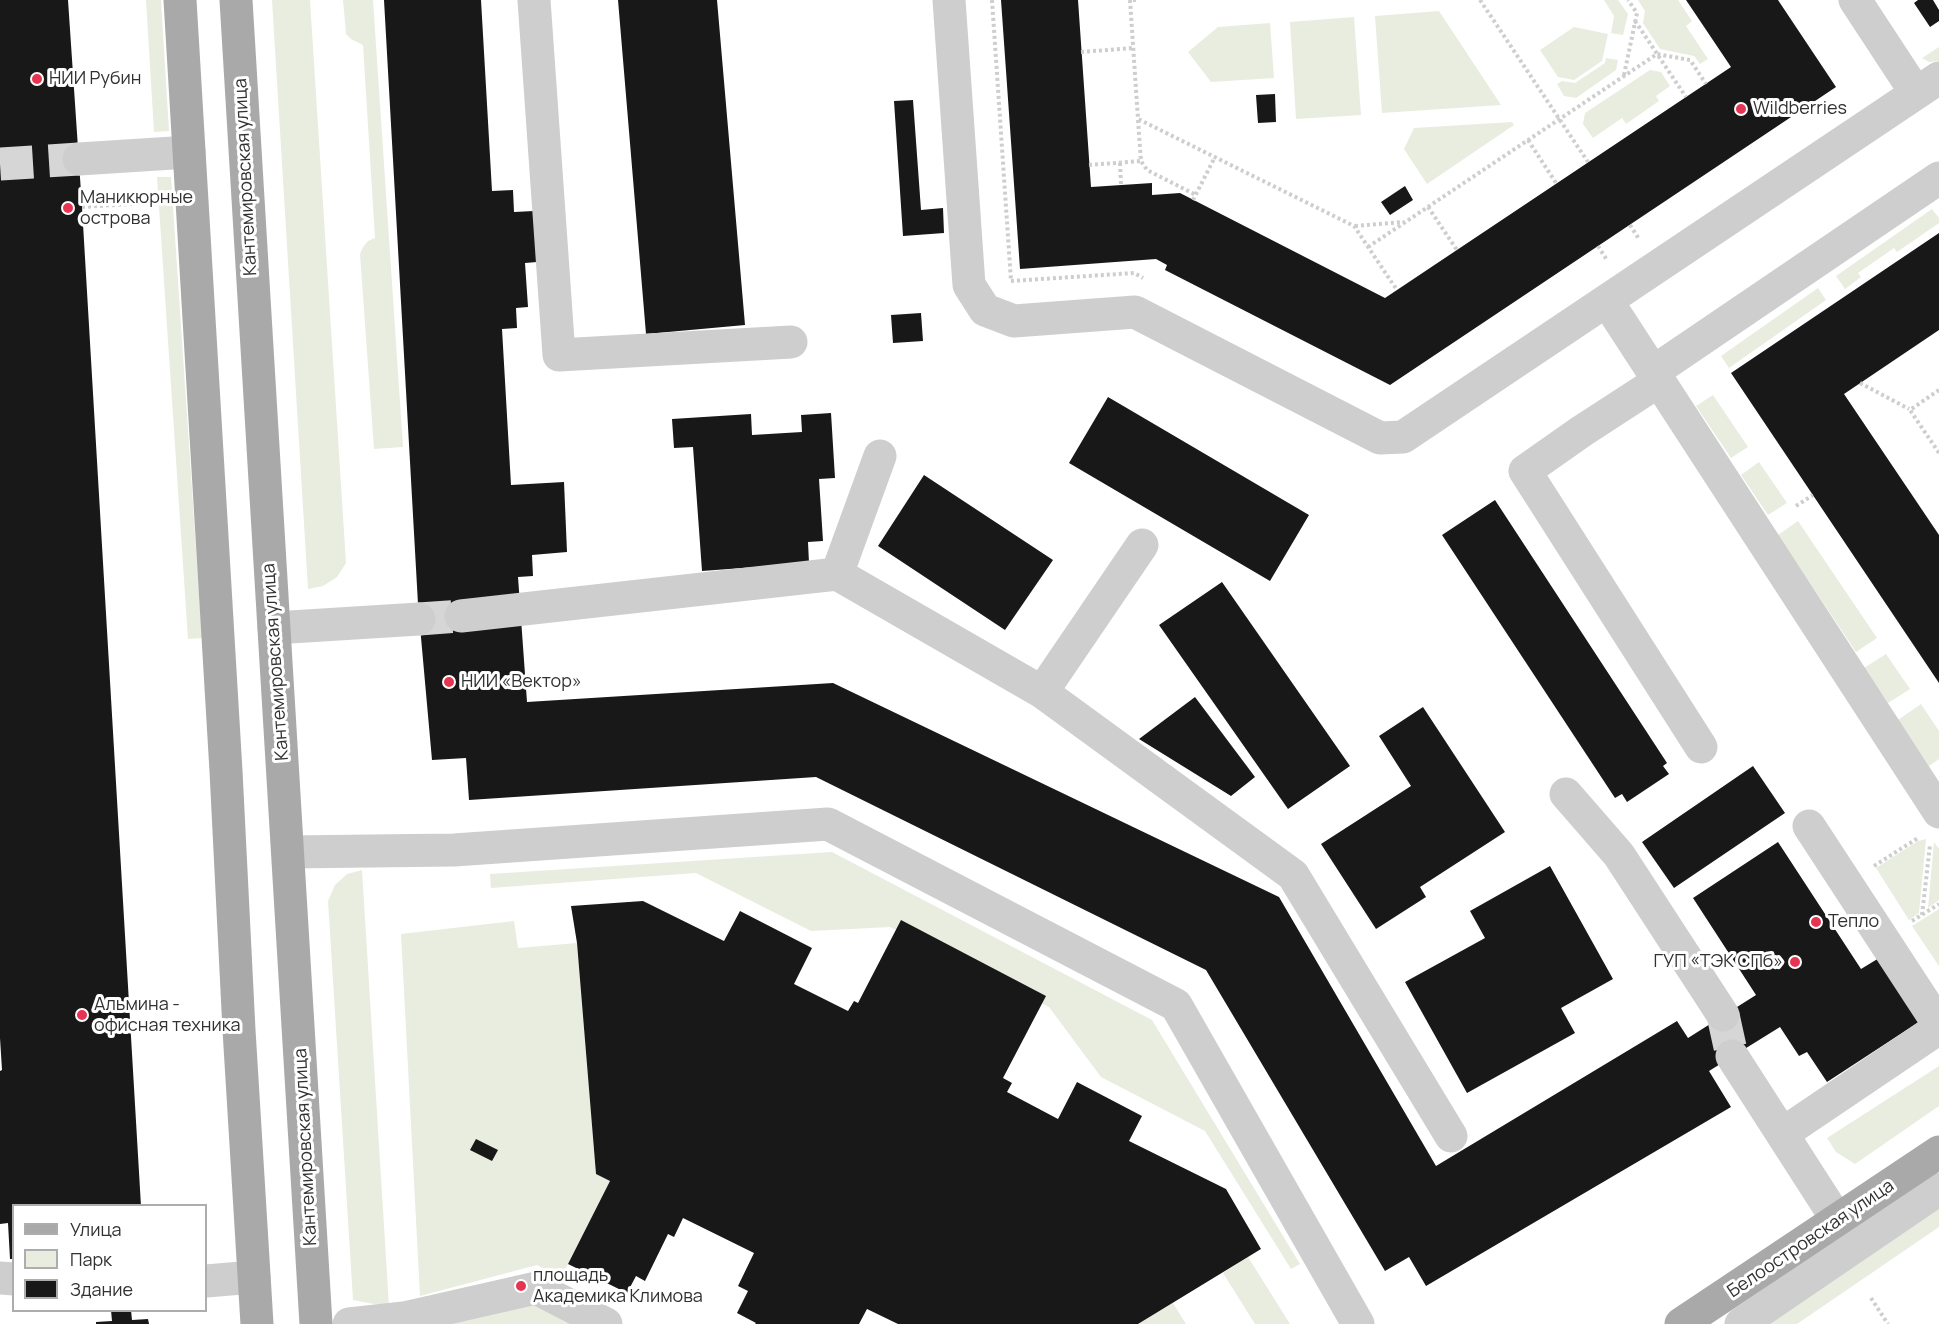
<!DOCTYPE html>
<html>
<head>
<meta charset="utf-8">
<style>
  body { margin:0 }
  #map { position:relative; width:1939px; height:1324px; overflow:hidden; background:#fff; font-family:Manrope,sans-serif }
  canvas { display:block }
  .legend { position:absolute; left:12px; top:1204px; width:195px; height:108px; box-sizing:border-box; background:#fff; border:2px solid #adadad; margin:0; padding:8px 10px; list-style:none; font-size:18px; color:#313131 }
  .legend li { display:flex; align-items:center; gap:12px; height:30px }
  .legend b { width:30px; border:2px solid #adadad }
</style>
</head>
<body>
<div id="map">
<canvas width="1939" height="1324"></canvas>
<ul class="legend">
<li><b style="height:8px;background:#a9a9a9"></b>Улица</li>
<li><b style="height:16px;background:#e8eddf"></b>Парк</li>
<li><b style="height:16px;background:#181818"></b>Здание</li>
</ul>
</div>
<script>
const context = document.querySelector('canvas').getContext('2d');
context.lineJoin = 'round';
function fill(path, color) {
  context.fillStyle = color;
  context.fill(path, 'evenodd');
}
function shape(rows) {
  const path = new Path2D();
  for (const r of rows) {
    path.moveTo(r[0], r[1]);
    for (let i = 2; i < r.length; i += 2) path.lineTo(r[i], r[i + 1]);
  }
  return path;
}
function strokePath(path, color, width, dash) {
  context.strokeStyle = color;
  context.lineWidth = width;
  context.lineCap = dash ? 'butt' : 'round';
  context.setLineDash(dash || []);
  context.stroke(path);
}
function write(font, color, halo, rows, align = 'center') {
  context.font = font + ' Manrope,sans-serif';
  context.lineWidth = 6;
  context.setLineDash([]);
  context.textBaseline = 'middle';
  context.strokeStyle = halo;
  context.fillStyle = color;
  for (const [text, x, y, turn = 0] of rows) {
    context.save();
    context.translate(x, y);
    context.rotate((+turn || 0) * Math.PI / 180);
    context.textAlign = isNaN(turn) ? turn : align;
    if (halo) context.strokeText(text, 0, 0);
    context.fillText(text, 0, 0);
    context.restore();
  }
}
const green = shape([
  [146,0,161,0,169,131,154,132],
  [272,0,310,0,346,563,337,577,323,586,308,589],
  [343,0,373,0,403,447,374,449,360,254,363,247,368,241,375,238,363,45,351,39,346,34],
  [1604,0,1618,0,1628,14,1623,35,1611,33,1614,16],
  [1638,0,1678,0,1692,21,1686,26,1708,59,1700,64,1694,56,1660,49,1643,23,1645,11],
  [1439,11,1501,105,1382,113,1375,16],
  [1354,17,1361,115,1296,119,1290,22],
  [1270,23,1274,78,1211,82,1188,52,1218,27],
  [1574,27,1608,34,1602,61,1574,80,1558,77,1540,50],
  [1939,47,1939,61,1929,62,1922,58],
  [1606,58,1618,60,1616,70,1576,98,1564,96,1557,84,1562,81,1575,83,1605,63],
  [1650,70,1661,72,1670,86,1656,96,1659,101,1626,124,1622,118,1593,138,1583,124,1585,113],
  [1512,122,1514,125,1427,184,1404,149,1414,128],
  [157,177,171,177,202,638,188,639],
  [1932,209,1939,218,1939,223,1897,252,1894,248,1858,273,1861,277,1845,289,1836,276],
  [1818,288,1826,300,1729,368,1721,356],
  [1713,395,1748,447,1731,458,1696,406],
  [1759,462,1787,503,1768,515,1741,475],
  [1798,521,1877,638,1856,652,1778,535],
  [1886,654,1910,689,1888,703,1864,668],
  [1921,704,1939,731,1939,759,1929,766,1898,720],
  [1926,839,1919,913,1909,920,1876,868,1918,841],
  [1934,842,1939,849,1939,900,1928,908],
  [832,852,1152,1020,1300,1264,1291,1269,1205,1131,1101,1077,1049,1007,890,927,811,931,696,873,491,888,490,874],
  [362,870,389,1307,353,1300,328,901,335,885,347,874],
  [1939,909,1939,966,1912,926],
  [514,921,518,948,577,943,596,1174,610,1181,561,1278,537,1265,420,1296,401,934],
  [1939,1066,1939,1106,1855,1164,1836,1152,1827,1138],
  [1939,1203,1939,1227,1797,1324,1763,1324],
  [1248,1257,1290,1324,1255,1324,1223,1273],
  [537,1299,578,1324,427,1324],
  [1173,1303,1186,1324,1138,1324]
]);
const building = shape([
  [0,0,68,0,82,207,141,1206,14,1206,14,1259,10,1259,8,1223,0,1224,0,1071,2,1070,0,1038],
  [384,0,481,0,492,191,513,190,514,212,534,211,537,262,525,263,528,307,516,308,517,328,502,329,511,485,564,482,567,552,532,555,533,576,518,577,527,702,833,683,1279,897,1436,1166,1677,1021,1688,1038,1756,995,1693,898,1778,842,1861,969,1884,955,1925,1018,1827,1082,1807,1052,1799,1056,1780,1027,1709,1071,1731,1107,1426,1286,1409,1257,1385,1271,1206,970,816,777,469,800,466,758,432,760,418,604],
  [618,0,717,0,745,325,646,334],
  [1001,0,1078,0,1091,187,1152,183,1152,195,1180,193,1385,298,1731,67,1686,0,1778,0,1836,87,1390,385,1165,270,1167,265,1156,259,1020,269],
  [1918,0,1933,0,1939,10,1939,21,1930,27,1914,3],
  [1275,94,1276,122,1258,123,1256,95],
  [913,100,921,210,943,208,944,233,903,236,894,101],
  [1405,186,1413,200,1390,215,1381,202],
  [1939,233,1939,330,1844,394,1939,535,1939,683,1731,373],
  [921,313,923,341,893,343,891,315],
  [1108,397,1309,515,1270,581,1069,463],
  [831,413,835,478,819,479,823,541,808,542,809,563,702,571,693,447,674,448,672,419,751,414,752,435,802,432,801,415],
  [924,475,1053,560,1005,630,878,546],
  [1495,500,1667,763,1663,766,1669,774,1627,802,1622,794,1615,798,1442,535],
  [1222,582,1350,766,1288,809,1159,625],
  [1195,697,1255,777,1231,796,1139,739],
  [1423,707,1505,832,1420,887,1426,897,1376,929,1321,844,1411,786,1379,736],
  [1753,766,1785,813,1674,888,1642,842],
  [1550,866,1613,979,1561,1008,1575,1033,1467,1093,1405,982,1485,938,1470,911],
  [643,901,724,941,740,911,812,948,794,984,848,1011,854,1001,858,1003,901,920,1046,996,1003,1078,1012,1083,1007,1092,1058,1119,1077,1082,1142,1116,1129,1141,1226,1189,1261,1249,1138,1324,898,1324,867,1309,859,1324,755,1324,756,1323,737,1313,748,1291,738,1286,754,1253,683,1218,674,1237,668,1234,645,1281,636,1276,627,1293,568,1264,610,1181,596,1174,577,943,571,906],
  [476,1139,498,1150,492,1161,470,1150],
  [111,1310,131,1310,132,1320,148,1319,149,1324,96,1324,96,1322,112,1321]
]);
const minorTunnel = shape([
  [0,164,79,159],
  [419,619,461,616],
  [1723,1015,1732,1056]
]);
const path = shape([
  [992,0,1011,281],
  [1136,0,1130,0,1138,119,1354,226,1397,290],
  [1480,0,1588,162],
  [1635,21,1686,97],
  [1081,52,1133,48],
  [1624,75,1637,13,1628,0],
  [1138,120,1141,161,1147,170,1196,195],
  [1528,140,1556,183],
  [1120,163,1121,184],
  [1089,165,1141,161],
  [1193,200,1215,157],
  [82,207,147,203],
  [1428,207,1457,250],
  [1630,225,1639,239],
  [1355,226,1404,222],
  [1598,246,1607,260],
  [1368,247,1657,54,1690,60,1706,84],
  [1011,281,1134,273,1143,278],
  [1860,383,1909,409],
  [1939,390,1910,410,1939,453],
  [1796,506,1813,495],
  [1874,866,1918,838],
  [1922,915,1930,845],
  [1912,921,1939,904],
  [1871,1298,1888,1324]
]);
const minor = shape([
  [534,0,559,355,791,342],
  [949,0,969,285,985,310,1014,321,1135,312,1380,438,1403,437,1939,78],
  [1855,0,1916,93],
  [79,159,189,152],
  [1607,301,1939,812],
  [1653,372,1939,178],
  [1659,381,1582,431,1525,471,1701,747],
  [837,574,880,456],
  [461,616,837,574,1042,692,1293,875,1451,1136],
  [274,628,419,619],
  [1042,692,1142,545],
  [1566,794,1619,855,1723,1015],
  [1809,826,1939,1025],
  [288,852,454,850,828,824,1176,1005,1358,1324],
  [1732,1056,1838,1221],
  [1782,1134,1939,1028],
  [0,1278,14,1279],
  [206,1281,254,1277],
  [349,1324,404,1318,536,1288,606,1324],
  [1741,1324,1939,1189]
]);
const major = shape([
  [180,0,226,771,239,1030,257,1324],
  [236,0,316,1324],
  [1681,1324,1939,1152]
]);
const markers = [
  [37,79,6,"#e63453"],
  [1741,109,6,"#e63453"],
  [68,208,6,"#e63453"],
  [449,682,6,"#e63453"],
  [1816,922,6,"#e63453"],
  [1795,962,6,"#e63453"],
  [82,1015,6,"#e63453"],
  [521,1286,6,"#e63453"]
];
const poiNames = [
  ["НИИ Рубин",49,79],
  ["Wildberries",1753,109],
  ["Маникюрные",80,198],
  ["острова",80,219],
  ["НИИ «Вектор»",461,682],
  ["Тепло",1828,922],
  ["ГУП «ТЭК СПб»",1783,962,"right"],
  ["Альмина -",94,1005],
  ["офисная техника",94,1026],
  ["площадь",533,1276],
  ["Академика Климова",533,1297]
];
const streetNames = [
  ["Кантемировская улица",246,177,-93],
  ["Кантемировская улица",276,662,-94],
  ["Кантемировская улица",306,1147,-93],
  ["Белоостровская улица",1811,1239,-34]
];
fill(green, '#e8eddf');
fill(building, '#181818');
strokePath(minorTunnel, '#d6d6d6', 33, [33, 16]);
strokePath(path, '#cecece', 4, [3, 3]);
strokePath(minor, '#cecece', 33);
strokePath(major, '#a9a9a9', 33);
for (const [x, y, r, color] of markers) {
  const dot = new Path2D();
  dot.arc(x, y, r, 0, 2 * Math.PI);
  context.fillStyle = color;
  context.fill(dot);
  strokePath(dot, '#fff', 2);
}
write('18px', '#313131', '#fff', poiNames, 'left');
write('18px', '#313131', '#fff', streetNames);
</script>
</body>
</html>
